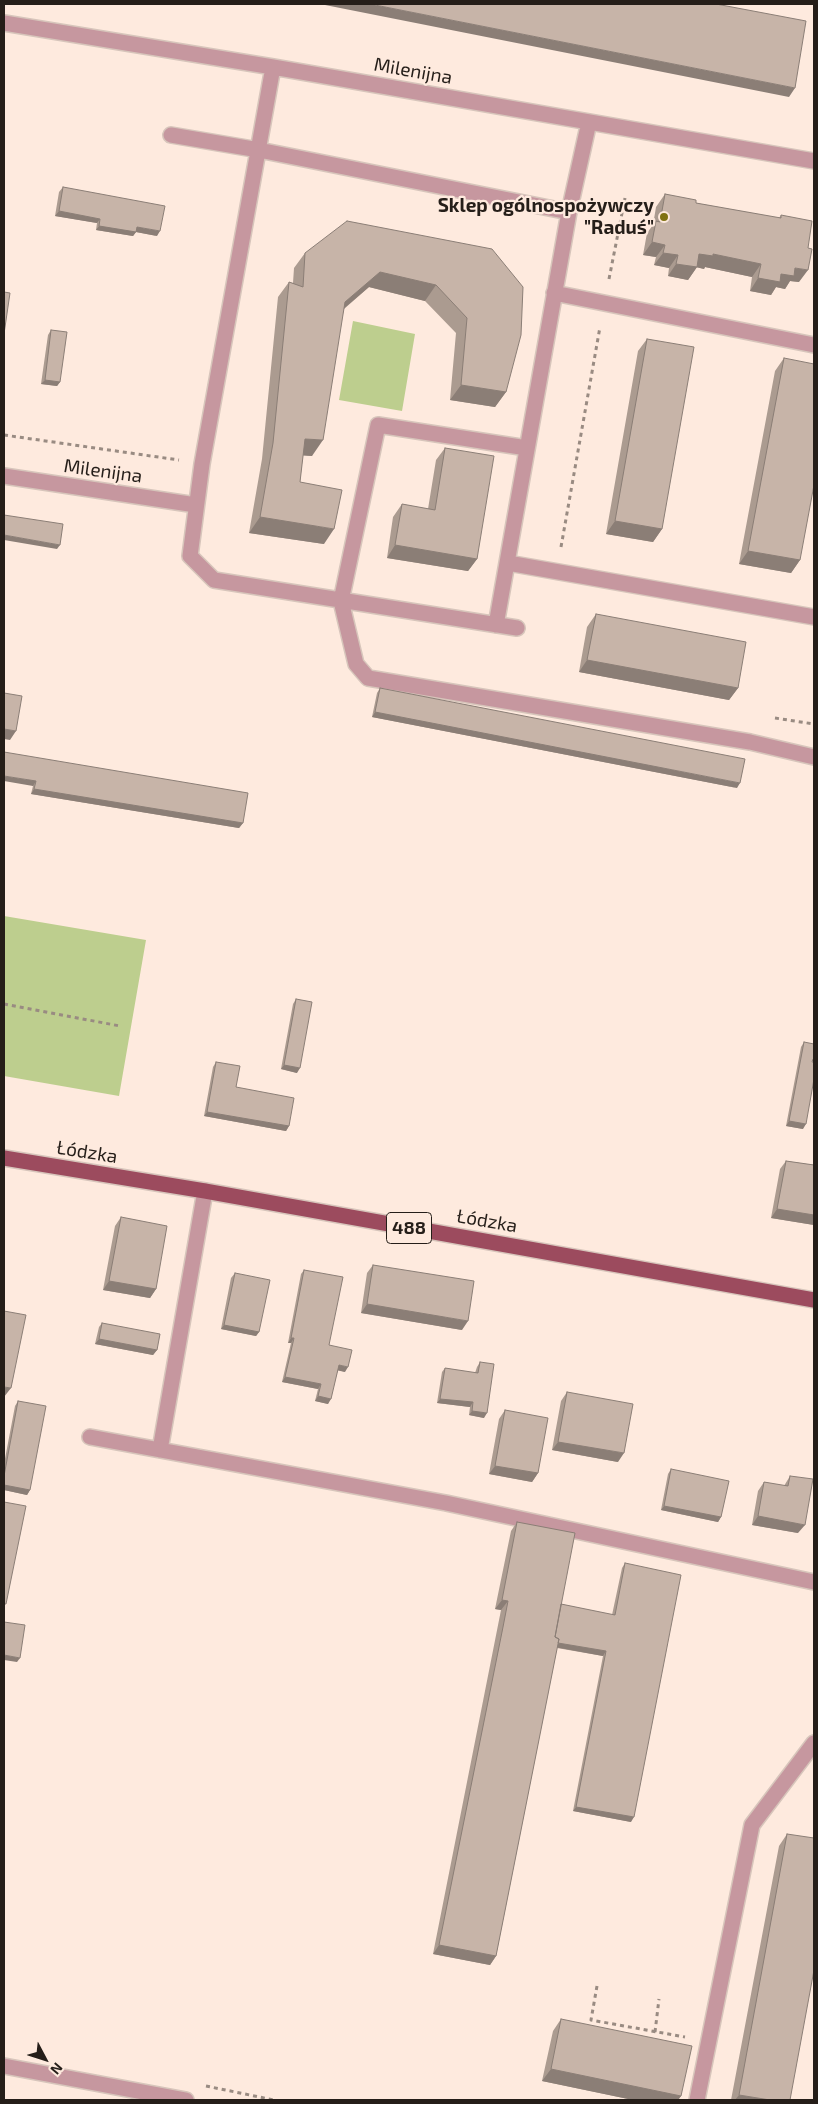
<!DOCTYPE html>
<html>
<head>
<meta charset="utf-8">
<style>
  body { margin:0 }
  #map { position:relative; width:818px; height:2104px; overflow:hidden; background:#feeade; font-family:"Exo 2",sans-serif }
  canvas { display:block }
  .frame { position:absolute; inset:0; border:5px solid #251e19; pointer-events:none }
  .north { position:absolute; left:20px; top:2034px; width:50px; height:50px; -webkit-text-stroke:4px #feeade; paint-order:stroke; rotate:130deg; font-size:14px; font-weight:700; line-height:20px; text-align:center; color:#251e19 }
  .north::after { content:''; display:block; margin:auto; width:18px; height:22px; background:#251e19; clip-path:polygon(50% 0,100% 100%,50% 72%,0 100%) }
</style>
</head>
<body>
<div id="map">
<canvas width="818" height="2104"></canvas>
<div class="frame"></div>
<div class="north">N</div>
</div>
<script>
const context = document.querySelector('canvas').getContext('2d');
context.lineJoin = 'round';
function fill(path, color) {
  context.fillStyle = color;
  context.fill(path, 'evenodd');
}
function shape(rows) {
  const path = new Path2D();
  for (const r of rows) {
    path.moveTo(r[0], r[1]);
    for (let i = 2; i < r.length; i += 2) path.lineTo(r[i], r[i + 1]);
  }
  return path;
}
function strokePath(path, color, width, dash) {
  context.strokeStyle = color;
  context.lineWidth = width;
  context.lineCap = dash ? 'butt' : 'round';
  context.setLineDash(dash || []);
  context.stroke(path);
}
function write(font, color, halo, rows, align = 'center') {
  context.font = font + ' "Exo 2",sans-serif';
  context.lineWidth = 4.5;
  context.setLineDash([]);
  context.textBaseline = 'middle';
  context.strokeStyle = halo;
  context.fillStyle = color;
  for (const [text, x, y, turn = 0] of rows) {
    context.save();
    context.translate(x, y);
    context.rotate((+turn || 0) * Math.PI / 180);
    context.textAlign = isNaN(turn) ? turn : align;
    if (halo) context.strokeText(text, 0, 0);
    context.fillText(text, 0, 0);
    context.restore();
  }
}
const green = shape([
  [353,321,415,334,402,411,339,400],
  [4,916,146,940,119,1096,4,1076]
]);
const path = shape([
  [609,279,625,198],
  [4,435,179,460],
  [561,547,600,327],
  [775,718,814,724],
  [4,1004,120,1026],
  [597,1986,591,2020,685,2037],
  [655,2032,659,1999],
  [206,2086,274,2100]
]);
const minor = shape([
  [4,23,273,67,814,161],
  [273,67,202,464,190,556,214,580,517,628],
  [171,135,259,150,569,212],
  [554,293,814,345],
  [527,448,378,425,341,601,356,664,368,678,750,742,814,757],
  [4,476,196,505],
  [508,563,814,617],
  [496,625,569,212,589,122],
  [90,1437,446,1503,814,1582],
  [160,1450,205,1191],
  [4,2066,186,2100],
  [697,2100,752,1825,814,1743]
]);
const major = shape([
  [4,1158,205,1191,814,1300]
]);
const wall = shape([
  [63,187,157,236,136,232,133,236,96,230,97,223,55,216,59,192],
  [665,194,696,203,779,218,781,215,799,282,790,281,785,289,776,287,771,295,750,291,752,277,705,267,704,269,697,267,688,280,668,276,669,268,654,265,656,257,643,255,647,233,653,225,656,207],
  [492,249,506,392,495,407,450,400,456,333,425,301,369,287,344,309,312,456,303,455,300,482,324,544,249,533,262,459,278,297,289,282,293,283,294,268,305,253],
  [51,330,60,382,57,386,41,384,48,335],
  [647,339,662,529,653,542,606,534,638,351],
  [784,358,800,560,791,573,739,564,775,371],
  [445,448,477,559,468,571,387,558,393,517,402,504,428,509,436,460],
  [596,614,738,688,729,700,579,672,587,627],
  [380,688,737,788,372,717,377,693],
  [4,752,243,823,239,828,31,794,33,786],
  [296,999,297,1073,281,1069,293,1004],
  [804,1042,803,1129,786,1126,801,1047],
  [216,1062,236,1087,289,1126,286,1131,204,1116,213,1067],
  [786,1161,814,1165,814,1225,771,1218,780,1169],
  [121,1217,156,1289,150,1298,103,1290,115,1226],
  [373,1265,462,1330,361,1313,367,1273],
  [304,1270,329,1345,345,1372,338,1370,328,1404,315,1401,318,1389,282,1382,291,1343,288,1343,301,1274],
  [235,1273,259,1332,256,1336,221,1329,231,1278],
  [102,1323,157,1350,153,1355,95,1344,99,1327],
  [480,1362,484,1418,469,1415,470,1407,437,1403,442,1372,445,1368,475,1373,477,1367],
  [567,1392,618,1462,552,1450,561,1401],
  [18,1401,30,1490,27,1495,4,1490,4,1464,15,1406],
  [505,1410,538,1473,532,1482,489,1474,499,1419],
  [671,1469,721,1517,718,1522,661,1510,668,1474],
  [790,1476,798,1533,752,1525,758,1491,764,1482,784,1486],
  [517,1522,561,1604,612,1615,622,1568,625,1563,631,1822,573,1811,603,1656,557,1648,496,1956,490,1965,433,1954,501,1610,495,1609,511,1531],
  [787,1834,790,2100,731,2100,779,1846],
  [561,2019,681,2096,678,2100,633,2100,542,2081,553,2031]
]);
const shadedWall = shape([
  [320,4,370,4,795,88,789,97],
  [59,211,100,219,97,223,55,216],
  [99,226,137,227,160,231,157,236,136,232,133,236,96,230],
  [652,242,665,245,656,257,643,255],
  [663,253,678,255,669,268,654,265],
  [699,254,713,254,761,264,752,277,705,267,704,269,691,266],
  [676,264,697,267,688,280,668,276],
  [795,268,808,270,799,282,790,281,785,289,776,287,771,295,750,291,758,278,781,274],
  [380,272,436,285,425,301,369,287,334,317,345,302],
  [45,380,60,382,57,386,41,384],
  [461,385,506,392,495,407,450,400],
  [305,439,323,440,312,456,294,455],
  [260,517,334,529,324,544,249,533],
  [615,521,662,529,653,542,606,534],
  [4,535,60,545,57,549,4,540],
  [395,545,477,559,468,571,387,558],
  [748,551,800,560,791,573,739,564],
  [587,660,738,688,729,700,579,672],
  [375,712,740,783,737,788,372,717],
  [4,729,16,731,10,740,4,739],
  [4,776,36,781,33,786,4,781],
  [34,789,243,823,239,828,31,794],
  [284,1065,300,1068,297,1073,281,1069],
  [207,1112,289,1126,286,1131,204,1116],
  [789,1121,806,1124,803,1129,786,1126],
  [777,1209,814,1215,814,1225,771,1218],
  [109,1281,156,1289,150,1298,103,1290],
  [367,1304,468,1321,462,1330,361,1313],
  [224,1325,259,1332,256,1336,221,1329],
  [291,1338,294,1338,291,1343,288,1343],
  [99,1339,157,1350,153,1355,95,1344],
  [339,1365,348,1367,345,1372,336,1370],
  [285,1377,321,1384,318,1389,282,1382],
  [4,1387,11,1388,4,1397],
  [318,1396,331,1399,328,1404,315,1401],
  [440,1399,473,1402,470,1407,437,1403],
  [472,1411,487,1413,484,1418,469,1415],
  [558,1442,624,1453,618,1462,552,1450],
  [495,1466,538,1473,532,1482,489,1474],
  [4,1485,30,1490,27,1495,4,1490],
  [664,1506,721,1517,718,1522,661,1510],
  [758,1516,805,1525,798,1533,752,1525],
  [502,1600,508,1601,501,1610,495,1609],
  [552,1642,606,1651,603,1656,549,1646],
  [4,1655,20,1658,17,1662,4,1660],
  [576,1807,634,1817,631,1822,573,1811],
  [439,1945,496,1956,490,1965,433,1954],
  [551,2069,681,2096,678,2100,633,2100,542,2081],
  [739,2095,770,2100,735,2100]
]);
const building = shape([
  [370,4,716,4,806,21,795,88,370,4],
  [63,187,165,206,160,231,137,227,136,232,99,226,100,219,59,211,63,187],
  [665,194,696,200,696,203,781,218,781,215,812,221,808,248,812,249,808,270,795,268,794,276,781,274,780,282,758,278,761,264,713,254,713,256,699,254,697,267,676,264,678,255,663,253,665,245,652,242,656,221,660,222,665,194],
  [347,221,492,249,523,287,521,335,506,392,461,385,467,318,436,285,380,272,345,302,323,440,305,439,300,482,342,490,334,529,260,517,273,443,289,282,303,287,305,253,347,221],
  [4,292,10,293,4,334,4,292],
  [51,330,67,332,60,382,45,380,51,330],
  [647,339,694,347,662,529,615,521,647,339],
  [784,358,814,364,814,485,800,560,748,551,784,358],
  [445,448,494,456,477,559,395,545,402,504,435,510,445,448],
  [4,515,63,524,60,545,4,535,4,515],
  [596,614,746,642,738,688,587,660,596,614],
  [380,688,745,759,740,783,375,712,380,688],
  [4,693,22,696,16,731,4,729,4,693],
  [4,752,248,793,243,823,34,789,36,781,4,776,4,752],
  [296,999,312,1002,300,1068,284,1065,296,999],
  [804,1042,814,1044,814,1060,813,1059,812,1062,814,1062,814,1079,806,1124,789,1121,804,1042],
  [216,1062,240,1066,236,1087,294,1098,289,1126,207,1112,216,1062],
  [786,1161,814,1165,814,1215,777,1209,786,1161],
  [121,1217,167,1226,156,1289,109,1281,121,1217],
  [373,1265,474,1281,468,1321,367,1304,373,1265],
  [304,1270,343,1277,329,1345,352,1350,348,1367,339,1365,331,1399,318,1396,321,1384,285,1377,294,1338,291,1338,304,1270],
  [235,1273,270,1280,259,1332,224,1325,235,1273],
  [4,1311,26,1315,11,1388,4,1387,4,1311],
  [102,1323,160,1334,157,1350,99,1339,102,1323],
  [480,1362,494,1364,487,1413,472,1411,473,1402,440,1399,445,1368,478,1373,480,1362],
  [567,1392,633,1404,624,1453,558,1442,567,1392],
  [18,1401,46,1406,30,1490,4,1485,4,1476,18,1401],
  [505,1410,548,1418,538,1473,495,1466,505,1410],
  [671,1469,729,1481,721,1517,664,1506,671,1469],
  [790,1476,813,1479,805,1525,758,1516,764,1482,788,1486,790,1476],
  [4,1502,26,1506,6,1604,4,1604,4,1502],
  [517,1522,575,1533,555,1637,559,1639,496,1956,439,1945,503,1627,508,1601,502,1600,517,1522],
  [625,1563,681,1575,634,1817,576,1807,606,1651,558,1643,559,1639,555,1637,561,1604,615,1615,625,1563],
  [4,1622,25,1625,20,1658,4,1655,4,1622],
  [787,1834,814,1838,814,1970,790,2100,770,2100,739,2095,787,1834],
  [561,2019,692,2046,681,2096,551,2069,561,2019]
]);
const markers = [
  [664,217,5,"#807212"]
];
const shields = [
  [409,1228,45]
];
const shieldNames = [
  ["488",409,1228]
];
const streetNames = [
  ["Milenijna",413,71,10],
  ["Milenijna",103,471,8],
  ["Łódzka",87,1152,9],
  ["Łódzka",487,1221,10]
];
const poiNames = [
  ["Sklep ogólnospożywczy",654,206],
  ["\"Raduś\"",654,228]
];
fill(green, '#bdce8e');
strokePath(minor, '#d7c5bb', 18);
strokePath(major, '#d7c5bb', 18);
strokePath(path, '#998b82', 3, [4, 4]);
strokePath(minor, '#c6979f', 15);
strokePath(major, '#9c4b5e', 15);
fill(wall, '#ab9b90');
fill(shadedWall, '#8b7e76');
fill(building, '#c7b4a8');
strokePath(building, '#8b7e76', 1);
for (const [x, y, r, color] of markers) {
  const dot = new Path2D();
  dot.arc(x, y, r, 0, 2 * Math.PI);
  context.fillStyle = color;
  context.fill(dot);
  strokePath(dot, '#feeade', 2);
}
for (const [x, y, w] of shields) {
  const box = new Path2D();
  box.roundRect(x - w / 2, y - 15.5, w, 31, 4);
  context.fillStyle = '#feeade';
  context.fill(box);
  strokePath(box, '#251e19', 1);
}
write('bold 18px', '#251e19', null, shieldNames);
write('19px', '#251e19', '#feeade', streetNames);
write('bold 19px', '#251e19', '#feeade', poiNames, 'right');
</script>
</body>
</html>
